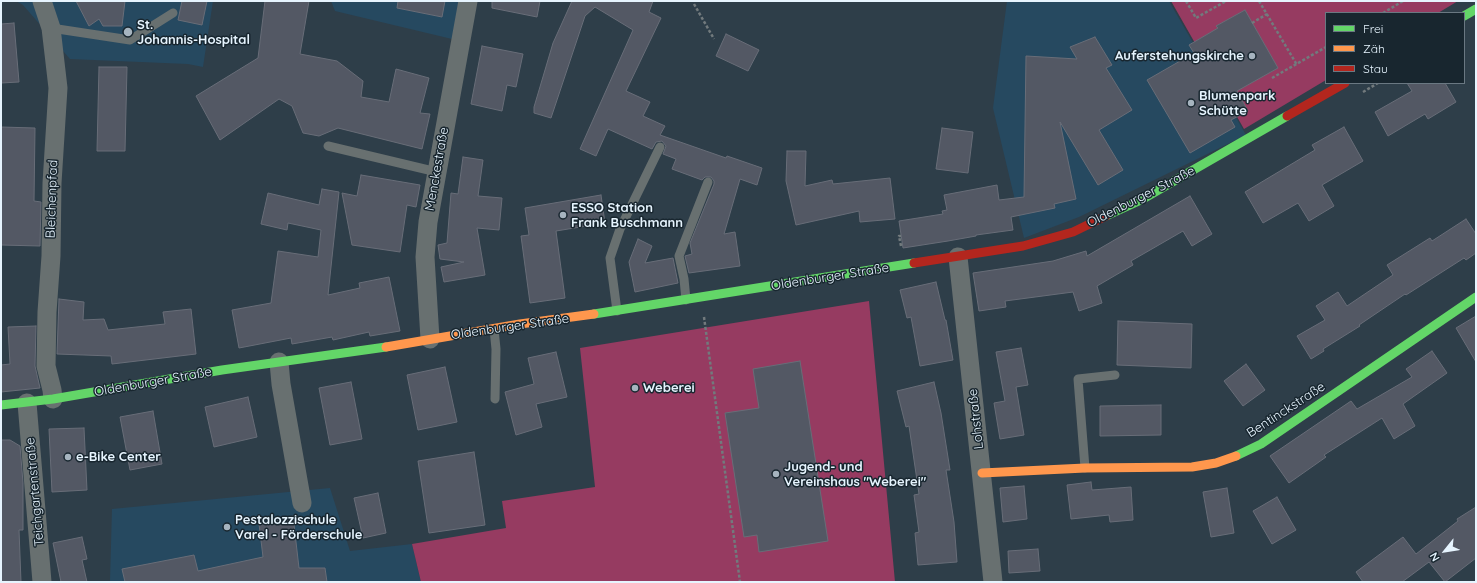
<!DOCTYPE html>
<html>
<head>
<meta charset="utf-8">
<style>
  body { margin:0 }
  #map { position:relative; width:1477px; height:583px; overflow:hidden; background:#2e3e49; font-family:Quicksand,sans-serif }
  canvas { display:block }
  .frame { position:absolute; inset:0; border:2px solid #e6f4fe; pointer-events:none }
  .legend { position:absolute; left:1325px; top:12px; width:140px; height:72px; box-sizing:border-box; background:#18262f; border:1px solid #6a7882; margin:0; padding:5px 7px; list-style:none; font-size:12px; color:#e6f4fe }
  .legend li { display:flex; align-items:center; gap:8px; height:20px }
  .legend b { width:20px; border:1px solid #6a7882 }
  .north { position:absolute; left:1425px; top:531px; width:40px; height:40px; -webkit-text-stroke:3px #18262f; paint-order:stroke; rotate:240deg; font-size:11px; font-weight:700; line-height:16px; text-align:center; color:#e6f4fe }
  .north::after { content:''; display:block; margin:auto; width:14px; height:18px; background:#e6f4fe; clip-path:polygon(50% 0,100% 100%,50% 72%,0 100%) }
</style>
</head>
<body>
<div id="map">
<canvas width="1477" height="583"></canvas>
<div class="frame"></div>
<ul class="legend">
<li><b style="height:5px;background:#63d668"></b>Frei</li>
<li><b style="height:5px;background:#ff974d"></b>Zäh</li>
<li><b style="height:5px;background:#b3261e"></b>Stau</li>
</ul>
<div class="north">N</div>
</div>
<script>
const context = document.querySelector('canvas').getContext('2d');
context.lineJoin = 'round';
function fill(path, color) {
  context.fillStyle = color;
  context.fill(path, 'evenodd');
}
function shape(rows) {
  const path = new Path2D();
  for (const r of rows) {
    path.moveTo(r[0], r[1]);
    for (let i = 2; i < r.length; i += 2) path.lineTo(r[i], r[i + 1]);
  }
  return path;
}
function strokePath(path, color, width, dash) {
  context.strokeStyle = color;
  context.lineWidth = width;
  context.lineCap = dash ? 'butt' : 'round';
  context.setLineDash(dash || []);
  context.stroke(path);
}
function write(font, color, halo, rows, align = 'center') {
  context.font = font + ' Quicksand,sans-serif';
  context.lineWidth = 3;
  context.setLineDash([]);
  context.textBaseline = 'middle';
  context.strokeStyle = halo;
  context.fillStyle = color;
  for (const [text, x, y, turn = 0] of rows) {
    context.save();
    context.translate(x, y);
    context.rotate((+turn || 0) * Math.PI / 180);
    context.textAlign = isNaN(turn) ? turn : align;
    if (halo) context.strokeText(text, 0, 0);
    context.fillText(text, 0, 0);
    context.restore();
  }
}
const built = shape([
  [16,1,213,1,203,67,188,64,70,59,23,5],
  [331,1,459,1,452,39,335,11],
  [1007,1,1169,1,1246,135,1079,217,1024,238,993,108],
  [330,488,350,551,412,544,421,582,110,582,112,509]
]);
const green = shape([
  [1171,1,1458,1,1438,13,1326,13,1326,80,1244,129],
  [869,301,895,582,421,582,412,544,506,528,502,501,595,487,580,348]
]);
const building = shape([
  [76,1,125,1,122,26,103,26,99,19,89,26,76,1],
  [182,1,207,1,202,25,178,20,182,1],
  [265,1,309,1,300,54,337,61,363,81,361,97,389,102,396,69,429,78,420,113,430,114,422,149,338,128,319,136,303,133,292,106,279,99,220,140,196,96,258,58,265,1],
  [398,1,445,1,442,17,397,8,398,1],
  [492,1,540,1,537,17,492,8,492,1],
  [572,1,653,1,649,12,661,18,626,91,650,102,643,116,665,126,660,135,726,158,727,156,762,168,757,185,740,179,724,234,735,232,740,266,689,273,685,256,692,254,690,243,714,184,714,181,711,177,705,177,702,180,672,169,676,159,663,154,666,146,662,141,656,142,652,149,608,129,596,156,580,149,633,30,595,7,585,16,551,118,534,113,534,107,553,43,572,1],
  [1245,10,1278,68,1237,91,1248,111,1231,120,1235,127,1190,153,1147,80,1194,53,1189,45,1218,28,1216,26,1245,10],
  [14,23,19,82,1,83,1,24,14,23],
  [726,34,759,50,748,71,716,56,726,34],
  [1095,37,1112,65,1106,68,1132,110,1099,130,1123,170,1098,185,1060,122,1076,199,1054,204,1055,208,1011,217,1013,230,976,235,976,236,948,241,903,248,899,221,943,214,942,211,947,210,944,195,997,185,999,200,1024,197,1026,56,1077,59,1070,47,1095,37],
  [482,46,523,54,516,87,507,85,502,111,471,104,482,46],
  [99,67,127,67,125,151,97,151,99,67],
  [1407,83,1445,83,1456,102,1428,119,1425,114,1388,136,1375,112,1412,91,1407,83],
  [1,127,35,128,34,201,41,202,40,246,1,245,1,127],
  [1344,127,1363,161,1322,185,1334,206,1309,221,1298,203,1263,223,1245,192,1315,150,1312,145,1344,127],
  [942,128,973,132,968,173,936,169,942,128],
  [787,151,806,151,805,186,832,180,833,184,890,178,895,219,860,222,859,211,796,225,786,181,787,151],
  [463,157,483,160,478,196,502,198,499,230,477,228,485,275,444,282,441,267,464,262,440,259,438,245,447,243,451,193,458,194,463,157],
  [361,175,420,185,416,207,407,205,400,252,352,245,342,193,357,196,361,175],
  [322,189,339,192,328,295,360,288,359,283,389,277,400,331,370,336,369,332,333,340,332,337,292,344,291,338,239,348,232,310,271,303,278,251,318,257,321,230,288,223,287,230,261,224,268,193,319,205,322,189],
  [601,195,605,223,556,231,565,298,530,303,521,236,529,235,525,208,601,195],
  [1190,196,1212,234,1192,246,1183,231,1131,261,1133,265,1097,286,1102,303,1079,311,1073,292,1005,301,1006,307,979,311,973,273,1053,261,1086,251,1087,256,1190,196],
  [1466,219,1476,234,1476,253,1466,260,1464,258,1406,295,1405,294,1359,325,1360,326,1323,349,1324,351,1311,359,1297,336,1325,320,1316,306,1338,292,1347,306,1393,275,1387,265,1430,238,1432,241,1466,219],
  [638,239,652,246,645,263,673,258,678,283,635,292,629,262,638,239],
  [936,282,945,320,946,320,953,360,920,366,911,317,907,318,900,290,936,282],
  [59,299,84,302,83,320,104,319,108,330,165,324,163,312,191,309,196,354,112,364,111,356,57,354,59,299],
  [1476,316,1476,362,1456,328,1476,316],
  [1118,321,1192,324,1191,368,1117,365,1118,321],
  [36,326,35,366,40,388,1,392,1,365,10,364,8,327,36,326],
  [1021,348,1028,385,1016,387,1024,435,1000,439,994,403,1005,401,996,352,1021,348],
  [1432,351,1447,373,1403,404,1415,426,1394,439,1382,418,1324,455,1326,457,1289,483,1270,456,1351,401,1357,409,1412,377,1406,369,1432,351],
  [556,352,567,397,536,404,542,427,516,435,505,392,534,384,528,358,556,352],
  [800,361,828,541,759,552,757,535,744,537,725,413,759,408,753,369,800,361],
  [1246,364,1265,390,1243,406,1224,381,1246,364],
  [445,367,457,422,418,430,407,375,445,367],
  [351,382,362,439,330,445,319,388,351,382],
  [934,382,941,413,950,470,946,470,954,522,957,562,918,565,915,533,919,532,914,495,919,494,909,426,906,427,897,391,934,382],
  [248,397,257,437,214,447,205,407,248,397],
  [1161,405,1161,435,1100,436,1100,406,1161,405],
  [153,411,162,464,130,470,120,417,153,411],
  [84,428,87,490,52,492,49,429,84,428],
  [1,440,10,440,20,446,23,483,23,530,19,530,21,582,1,582,1,440],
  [474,452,485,525,429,533,418,461,474,452],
  [1091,482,1092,490,1131,487,1133,520,1110,522,1109,515,1071,519,1067,485,1091,482],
  [1024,486,1027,519,1003,522,1000,488,1024,486],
  [1227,488,1234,533,1211,537,1203,492,1227,488],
  [378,493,386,533,363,538,354,498,378,493],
  [1277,497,1296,530,1272,544,1253,511,1277,497],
  [1476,507,1476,558,1445,582,1429,562,1402,582,1363,582,1356,572,1403,537,1416,554,1458,521,1457,519,1476,507],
  [293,516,299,568,325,568,327,582,125,582,122,569,194,555,198,571,263,557,259,524,293,516],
  [82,537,87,559,82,560,87,582,61,582,53,543,82,537],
  [1038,549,1040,571,1009,573,1008,551,1038,549]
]);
const path = shape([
  [1186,1,1196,18,1226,1],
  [1259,1,1297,65],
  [694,4,714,39],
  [1383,13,1403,1],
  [1252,23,1267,14],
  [1272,78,1326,47],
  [1363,92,1378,83],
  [901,246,899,236,901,236],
  [704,317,740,582]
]);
const lane = shape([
  [51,28,130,40,173,13],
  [328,146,437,172],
  [686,300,684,279,679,256,708,182],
  [617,311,610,258,620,229,660,147],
  [494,329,496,349,495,399],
  [1085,468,1078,379,1115,375]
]);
const street = shape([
  [42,1,51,28,58,88,52,183,51,256,47,312,46,366,52,390,53,399],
  [958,257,993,582],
  [430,339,425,257,428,222,468,1],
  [279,362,281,384,302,503],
  [27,403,42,582]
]);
const fast = shape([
  [1464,16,1476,9],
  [1106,216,1141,200,1287,116],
  [594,314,914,263],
  [1,405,53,399,222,370,386,347],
  [1236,456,1261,444,1476,297]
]);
const slow = shape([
  [386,347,520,324,594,314],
  [982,473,1085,468,1192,467,1216,463,1236,456]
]);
const jam = shape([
  [1287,116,1345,83],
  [914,263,1023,246,1073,232,1106,216]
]);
const markers = [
  [128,32,5,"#a6b4bf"],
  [1252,56,4,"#a6b4bf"],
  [1191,103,4,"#a6b4bf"],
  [563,215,4,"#a6b4bf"],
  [635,388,4,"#a6b4bf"],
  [68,457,4,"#a6b4bf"],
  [776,474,4,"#a6b4bf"],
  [227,527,4,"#a6b4bf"]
];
const poiNames = [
  ["St.",137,25],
  ["Johannis-Hospital",137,40],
  ["Auferstehungskirche",1244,56,"right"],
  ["Blumenpark",1199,96],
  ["Schütte",1199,111],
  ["ESSO Station",571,208],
  ["Frank Buschmann",571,223],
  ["Weberei",643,388],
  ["e-Bike Center",76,457],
  ["Jugend- und",784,467],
  ["Vereinshaus \"Weberei\"",784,482],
  ["Pestalozzischule",235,520],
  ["Varel - Förderschule",235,535]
];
const streetNames = [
  ["Menckestraße",437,169,-80],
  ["Oldenburger Straße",1141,197,-27],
  ["Bleichenpfad",52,199,-88],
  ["Oldenburger Straße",830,277,-9],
  ["Oldenburger Straße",510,327,-8],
  ["Oldenburger Straße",153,382,-10],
  ["Bentinckstraße",1286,410,-33],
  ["Lohstraße",976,419,-96],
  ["Teichgartenstraße",35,492,-95]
];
fill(built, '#264960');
fill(green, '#963b61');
fill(building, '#535864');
strokePath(building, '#686d78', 1);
strokePath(path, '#727a7d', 2.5, [3, 2]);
strokePath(lane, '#687070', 9);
strokePath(street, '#687070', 19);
strokePath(fast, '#63d668', 9);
strokePath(slow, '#ff974d', 9);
strokePath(jam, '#b3261e', 9);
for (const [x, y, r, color] of markers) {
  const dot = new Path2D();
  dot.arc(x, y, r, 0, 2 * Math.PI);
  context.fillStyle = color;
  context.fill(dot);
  strokePath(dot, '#18262f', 1.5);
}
write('bold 13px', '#e6f4fe', '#18262f', poiNames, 'left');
write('13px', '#e6f4fe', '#18262f', streetNames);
</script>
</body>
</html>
